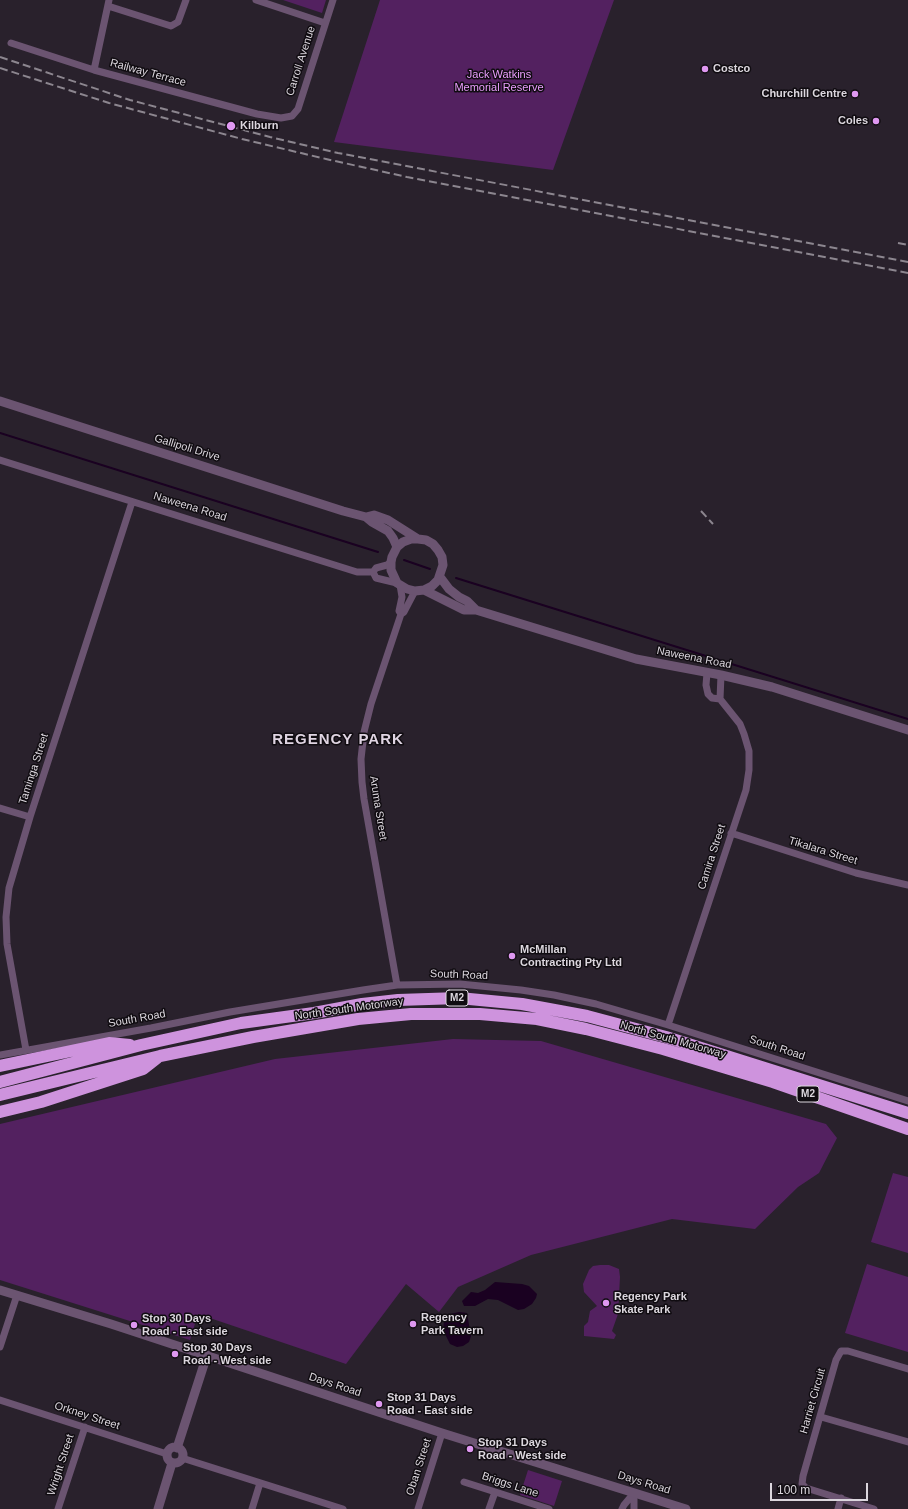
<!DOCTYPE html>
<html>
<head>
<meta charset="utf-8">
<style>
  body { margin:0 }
  #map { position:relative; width:908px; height:1509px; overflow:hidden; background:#29212c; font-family:Arial,sans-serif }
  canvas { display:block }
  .scale { position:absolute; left:770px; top:1483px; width:98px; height:18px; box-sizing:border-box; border:2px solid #dcd7de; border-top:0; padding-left:5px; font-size:12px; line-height:14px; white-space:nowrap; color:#dcd7de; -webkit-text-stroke:3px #100c11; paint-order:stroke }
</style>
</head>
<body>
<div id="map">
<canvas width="908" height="1509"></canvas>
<div class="scale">100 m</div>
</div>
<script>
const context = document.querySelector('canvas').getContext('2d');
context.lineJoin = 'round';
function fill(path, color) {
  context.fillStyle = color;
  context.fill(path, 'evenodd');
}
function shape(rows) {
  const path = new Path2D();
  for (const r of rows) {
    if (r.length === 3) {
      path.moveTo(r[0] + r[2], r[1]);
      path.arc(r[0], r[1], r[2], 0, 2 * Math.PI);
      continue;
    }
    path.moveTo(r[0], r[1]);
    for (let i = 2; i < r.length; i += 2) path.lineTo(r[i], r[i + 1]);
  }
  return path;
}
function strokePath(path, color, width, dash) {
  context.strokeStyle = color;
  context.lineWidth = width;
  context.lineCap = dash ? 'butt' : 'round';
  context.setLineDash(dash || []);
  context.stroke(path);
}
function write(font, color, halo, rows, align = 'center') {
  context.font = font + ' Arial,sans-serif';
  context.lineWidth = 3;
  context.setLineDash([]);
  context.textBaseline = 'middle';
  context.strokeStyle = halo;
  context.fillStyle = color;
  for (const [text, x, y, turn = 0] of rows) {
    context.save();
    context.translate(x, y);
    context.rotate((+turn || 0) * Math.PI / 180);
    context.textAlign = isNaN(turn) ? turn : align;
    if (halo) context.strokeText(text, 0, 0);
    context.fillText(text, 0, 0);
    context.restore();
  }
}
const green = shape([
  [283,0,326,0,322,13],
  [380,0,614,0,553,170,334,142],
  [453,1039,541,1041,826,1124,837,1138,819,1173,798,1187,755,1229,672,1219,531,1255,458,1287,439,1312,406,1284,346,1364,198,1314,190,1340,0,1280,0,1124,275,1059],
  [893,1173,908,1177,908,1253,871,1242],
  [867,1264,908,1277,908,1352,845,1333],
  [600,1265,609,1265,619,1269,620,1277,618,1314,612,1331,616,1335,614,1339,584,1336,584,1326,588,1322,590,1311,597,1306,584,1292,583,1284,589,1270,593,1266],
  [528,1470,562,1481,554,1506,520,1495]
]);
const water = shape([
  [495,1282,522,1284,529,1286,537,1294,536,1298,532,1304,524,1309,518,1310,498,1300,488,1299,475,1306,464,1306,462,1301,471,1292,478,1293,485,1290],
  [459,1312,467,1313,471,1336,469,1342,463,1346,457,1347,450,1344,443,1330,444,1322,450,1314]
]);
const stream = shape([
  [0,433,378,552],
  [404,560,430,569],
  [456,578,908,719]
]);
const minor = shape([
  [256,0,325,23],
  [108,6,171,26,178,22,186,0],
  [11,43,94,70,257,114,281,118,292,116,298,109,333,0],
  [94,70,109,0],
  [0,460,357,572,373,572],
  [373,572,376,578,397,583],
  [373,572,376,568,387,565,391,562],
  [401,614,404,612,415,591],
  [720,699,721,675],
  [0,808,30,817],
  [731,833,856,873,908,885],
  [397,985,364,799,362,782,361,759,364,732,371,704,401,614,399,611,402,597,400,585],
  [668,1025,746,790,749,770,749,751,744,734,740,724,720,699,712,698,708,694,706,685,707,673],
  [26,1050,7,944,6,917,9,888,30,817,132,502],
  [0,1055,151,1028,230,1012,363,990,397,985,460,984,521,990,554,995,596,1004,668,1025,908,1101],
  [0,1347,17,1295],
  [0,1400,167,1454],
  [821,1417,908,1442],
  [182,1458,343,1509],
  [464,1482,549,1509],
  [634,1493,634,1509],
  [58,1509,85,1427],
  [252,1509,260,1483],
  [418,1509,442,1433],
  [489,1509,495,1492],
  [622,1509,624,1505,634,1493],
  [838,1509,841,1498],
  [874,1509,806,1488,802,1484,803,1476,836,1360,841,1351,848,1351,908,1369]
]);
const tertiary = shape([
  [0,401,343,511,366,517,372,522,388,531,393,538,397,547],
  [366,517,374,515,388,520,418,539,426,540,433,544,438,550,442,557,443,565,438,580,432,586,424,590,415,591,407,589,397,583,391,570,391,562,392,557,397,547,403,542,411,539,418,539],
  [440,577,449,589,459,597,467,601,476,610],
  [424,590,464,610,476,610,636,659,721,675,772,687,908,730],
  [0,1290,111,1324,442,1433,686,1509],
  [175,1455,8],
  [177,1448,207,1355],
  [158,1509,172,1463]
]);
const motorway = shape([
  [0,1066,109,1043,130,1045],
  [0,1082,141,1045,241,1023,314,1013,362,1004,398,1000,459,998,522,1004,587,1016,666,1037,908,1113],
  [0,1095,160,1056,253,1037,358,1019,411,1014,480,1014,537,1019,586,1029,663,1049,773,1082,908,1129],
  [0,1112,41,1102,143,1069,157,1058]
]);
const rail = shape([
  [0,57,130,100,270,137,338,153,908,262],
  [0,68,109,103,242,139,326,159,407,177,908,273],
  [898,243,908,245],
  [701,511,713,524]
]);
const markers = [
  [705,69,4,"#df98f1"],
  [855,94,4,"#df98f1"],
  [876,121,4,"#df98f1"],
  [231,126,5,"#df98f1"],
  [512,956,4,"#df98f1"],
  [606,1303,4,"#df98f1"],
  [413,1324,4,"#df98f1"],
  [134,1325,4,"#df98f1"],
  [175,1354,4,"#df98f1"],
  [379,1404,4,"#df98f1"],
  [470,1449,4,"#df98f1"]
];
const shields = [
  [457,998,22],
  [808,1094,22]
];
const shieldNames = [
  ["M2",457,998],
  ["M2",808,1094]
];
const streetNames = [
  ["Carroll Avenue",301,61,-72],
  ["Railway Terrace",148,73,15],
  ["Gallipoli Drive",187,448,17],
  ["Naweena Road",190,507,17],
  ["Naweena Road",694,658,11],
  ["Taminga Street",34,769,-72],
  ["Aruma Street",378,808,81],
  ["Tikalara Street",823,851,17],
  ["Camira Street",712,857,-72],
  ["South Road",459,975,2],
  ["North South Motorway",349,1009,-8],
  ["South Road",137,1019,-10],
  ["North South Motorway",673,1040,16],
  ["South Road",777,1048,18],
  ["Days Road",335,1385,18],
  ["Harriet Circuit",813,1401,-74],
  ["Orkney Street",87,1416,18],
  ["Wright Street",61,1465,-72],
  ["Oban Street",419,1467,-72],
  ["Days Road",644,1483,17],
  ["Briggs Lane",510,1485,18]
];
const poiNames = [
  ["Costco",713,69],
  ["Churchill Centre",847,94,"right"],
  ["Coles",868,121,"right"],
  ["Kilburn",240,126],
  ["McMillan",520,950],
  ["Contracting Pty Ltd",520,963],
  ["Regency Park",614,1297],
  ["Skate Park",614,1310],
  ["Regency",421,1318],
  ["Park Tavern",421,1331],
  ["Stop 30 Days",142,1319],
  ["Road - East side",142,1332],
  ["Stop 30 Days",183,1348],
  ["Road - West side",183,1361],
  ["Stop 31 Days",387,1398],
  ["Road - East side",387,1411],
  ["Stop 31 Days",478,1443],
  ["Road - West side",478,1456]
];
const parkNames = [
  ["Jack Watkins",499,75],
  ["Memorial Reserve",499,88]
];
const districtNames = [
  ["REGENCY PARK",338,740]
];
fill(green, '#532160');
fill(water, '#1a0121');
strokePath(stream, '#1a0121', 2);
strokePath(minor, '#6b5471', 7);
strokePath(tertiary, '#6b5471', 9);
strokePath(motorway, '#ce93dd', 12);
strokePath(rail, '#8c868f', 2, [8, 4]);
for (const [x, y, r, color] of markers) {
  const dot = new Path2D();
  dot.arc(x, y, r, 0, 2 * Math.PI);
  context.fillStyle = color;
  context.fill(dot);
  strokePath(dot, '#100c11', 1.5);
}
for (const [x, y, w] of shields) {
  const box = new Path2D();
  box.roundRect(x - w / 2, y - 8, w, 16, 3);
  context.fillStyle = '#100c11';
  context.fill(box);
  strokePath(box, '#dcd7de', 1);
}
write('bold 10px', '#dcd7de', null, shieldNames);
write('11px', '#dcd7de', '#100c11', streetNames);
write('bold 11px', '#dcd7de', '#100c11', poiNames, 'left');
write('11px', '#ea9efd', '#100c11', parkNames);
context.letterSpacing = '1px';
write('bold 15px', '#dfd4e2', '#100c11', districtNames);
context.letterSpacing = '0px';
</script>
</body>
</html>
